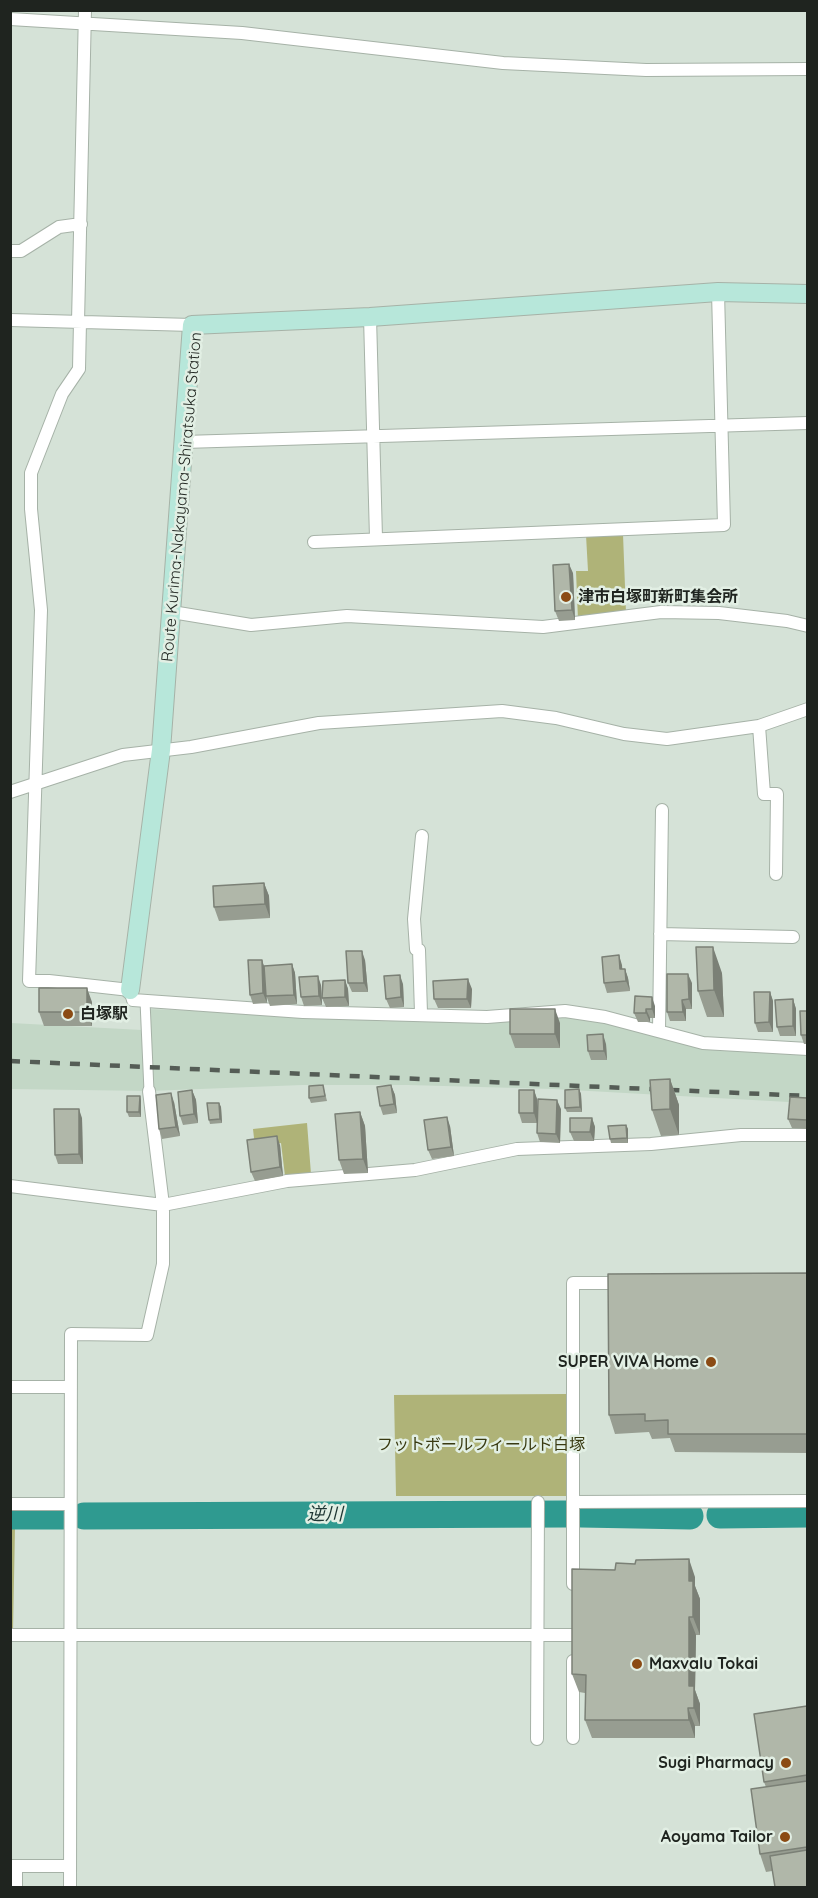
<!DOCTYPE html>
<html>
<head>
<meta charset="utf-8">
<style>
  body { margin:0 }
  #map { position:relative; width:818px; height:1898px; overflow:hidden; background:#d5e2d7; font-family:Quicksand,sans-serif }
  canvas { display:block }
  .frame { position:absolute; inset:0; border:12px solid #1f241f; pointer-events:none }
</style>
</head>
<body>
<div id="map">
<canvas width="818" height="1898"></canvas>
<div class="frame"></div>
</div>
<script>
const context = document.querySelector('canvas').getContext('2d');
context.lineJoin = 'round';
function fill(path, color) {
  context.fillStyle = color;
  context.fill(path, 'evenodd');
}
function shape(rows) {
  const path = new Path2D();
  for (const r of rows) {
    path.moveTo(r[0], r[1]);
    for (let i = 2; i < r.length; i += 2) path.lineTo(r[i], r[i + 1]);
  }
  return path;
}
function strokePath(path, color, width, dash) {
  context.strokeStyle = color;
  context.lineWidth = width;
  context.lineCap = dash ? 'butt' : 'round';
  context.setLineDash(dash || []);
  context.stroke(path);
}
function write(font, color, halo, rows, align = 'center') {
  context.font = font + ' Quicksand,"Noto Sans JP",sans-serif';
  context.lineWidth = 5;
  context.setLineDash([]);
  context.textBaseline = 'middle';
  context.strokeStyle = halo;
  context.fillStyle = color;
  for (const [text, x, y, turn = 0] of rows) {
    context.save();
    context.translate(x, y);
    context.rotate((+turn || 0) * Math.PI / 180);
    context.textAlign = isNaN(turn) ? turn : align;
    if (halo) context.strokeText(text, 0, 0);
    context.fillText(text, 0, 0);
    context.restore();
  }
}
const built = shape([
  [148,1009,484,1023,562,1015,604,1021,659,1034,808,1054,807,1103,553,1089,408,1085,302,1085,149,1091,11,1089,11,1023,142,1030]
]);
const green = shape([
  [623,534,626,613,578,620,576,571,588,571,586,535],
  [307,1123,311,1174,285,1176,281,1143,255,1147,253,1129],
  [566,1394,568,1496,396,1496,394,1395],
  [10,1528,15,1528,13,1631,11,1631]
]);
const river = shape([
  [581,1514,690,1516],
  [720,1515,808,1514],
  [10,1516,64,1516],
  [84,1516,566,1514]
]);
const pedestrian = shape([
  [145,1001,149,1091]
]);
const minor = shape([
  [10,19,242,33,503,63,646,70,808,69],
  [10,251,21,251,59,227,81,224],
  [370,317,376,538],
  [10,320,192,325],
  [78,322,85,10],
  [80,322,79,369,62,394,31,473,31,509,41,610,29,981,49,981,130,990,133,1000,303,1012,487,1017,565,1011,605,1017,703,1043,808,1049],
  [184,442,808,423],
  [314,542,724,525,718,292],
  [172,612,251,625,347,616,543,627,661,612,719,613,787,621,808,626],
  [759,726,764,794,777,794,776,874],
  [10,792,123,755,191,747,319,723,502,711,556,718,624,734,667,739,759,726,808,709],
  [660,934,793,937],
  [421,1013,419,950,416,949,414,919,422,836],
  [659,1031,662,810],
  [10,1186,163,1205,287,1181,415,1170,517,1149,651,1144,741,1135,808,1135],
  [10,1387,71,1387],
  [573,1502,808,1501],
  [10,1504,70,1504],
  [573,1584,573,1283,623,1283],
  [10,1635,573,1635],
  [573,1738,573,1661],
  [537,1739,538,1502],
  [10,1866,70,1866],
  [16,1866,16,1888],
  [70,1888,71,1334,147,1335,163,1264,163,1205,149,1091]
]);
const secondary = shape([
  [130,990,161,750,192,325,370,317,718,292,808,294]
]);
const rail = shape([
  [10,1061,808,1096]
]);
const wall = shape([
  [573,573,575,620,559,621,555,611],
  [264,883,269,896,270,918,219,921,214,907],
  [262,960,264,967,292,964,295,973,297,1004,270,1006,266,995,267,1003,253,1004,250,995],
  [365,960,368,992,352,992,348,983],
  [622,965,622,969,625,969,628,978,630,991,607,993,604,983],
  [722,973,724,1017,707,1017,698,991],
  [345,980,348,989,349,1006,326,1007,322,998],
  [692,983,692,1009,686,1009,686,1021,670,1021,667,1012],
  [403,984,404,1007,390,1008,386,999],
  [321,985,322,1005,304,1006,301,997],
  [472,989,471,1008,438,1008,434,999],
  [770,992,773,1001,773,1032,758,1032,755,1023],
  [793,999,796,1009,796,1036,780,1036,777,1027],
  [92,1002,92,1026,44,1026,39,1012],
  [655,1006,655,1018,650,1018,650,1022,638,1022,634,1013],
  [807,1011,807,1044,804,1044,801,1035],
  [560,1023,560,1048,515,1048,510,1034],
  [606,1044,607,1060,591,1060,588,1051],
  [670,1079,679,1105,679,1135,661,1136,652,1110],
  [323,1085,327,1101,311,1103,309,1098],
  [391,1085,395,1095,397,1113,383,1115,380,1106],
  [579,1089,581,1094,582,1112,567,1112,565,1108],
  [192,1090,196,1100,198,1123,183,1125,180,1116],
  [534,1090,537,1099,537,1116,561,1109,560,1143,540,1142,537,1133,537,1123,522,1123,519,1113],
  [140,1096,141,1101,141,1117,129,1117,127,1112],
  [807,1098,807,1129,792,1128,788,1119],
  [174,1102,180,1136,162,1139,159,1129],
  [219,1103,221,1107,222,1123,210,1124,209,1120],
  [360,1112,365,1126,368,1173,344,1174,339,1160],
  [82,1118,83,1164,58,1164,55,1155],
  [592,1118,595,1127,594,1141,574,1141,570,1132],
  [626,1125,628,1129,628,1143,611,1143,610,1139],
  [450,1126,454,1156,432,1159,428,1150],
  [280,1145,283,1176,255,1181,251,1172],
  [807,1273,807,1453,675,1452,670,1438,652,1439,649,1432,615,1434,609,1415],
  [695,1577,695,1586,700,1599,700,1635,696,1635,695,1690,700,1704,700,1726,695,1726,695,1738,592,1738,585,1720,585,1693,579,1692,572,1674],
  [807,1706,807,1887,772,1871,766,1872,760,1854,766,1787,764,1782]
]);
const shadedWall = shape([
  [569,564,573,573,575,620,572,610],
  [264,883,269,896,270,918,265,904],
  [713,947,722,973,724,1017,714,990],
  [362,951,365,960,368,992,364,983],
  [619,955,622,965,623,978,620,969],
  [262,960,265,969,267,1003,263,993],
  [292,964,295,973,297,1004,294,995],
  [625,969,628,978,630,991,626,981],
  [688,974,692,983,692,1009,689,999],
  [400,975,403,984,404,1007,401,997],
  [318,976,321,985,322,1005,319,996],
  [468,979,472,989,471,1008,467,999],
  [345,980,348,989,349,1006,345,997],
  [87,988,92,1002,92,1026,87,1012],
  [770,992,773,1001,773,1032,769,1022],
  [652,997,655,1006,655,1018,652,1009],
  [793,999,796,1009,796,1036,793,1026],
  [682,1000,686,1009,686,1021,683,1012],
  [555,1009,560,1023,560,1048,555,1034],
  [646,1009,650,1018,650,1022,646,1013],
  [603,1034,606,1044,607,1060,604,1051],
  [670,1079,679,1105,679,1135,670,1109],
  [391,1085,395,1095,397,1113,394,1104],
  [579,1089,581,1094,582,1112,580,1107],
  [192,1090,196,1100,198,1123,194,1114],
  [534,1090,537,1099,537,1123,534,1113],
  [171,1093,174,1102,180,1136,176,1127],
  [140,1096,141,1101,141,1117,139,1112],
  [557,1100,561,1109,560,1143,556,1134],
  [219,1103,221,1107,222,1123,220,1119],
  [79,1109,82,1118,83,1164,79,1154],
  [360,1112,365,1126,368,1173,363,1159],
  [447,1117,450,1126,454,1156,451,1147],
  [592,1118,595,1127,594,1141,590,1132],
  [626,1125,628,1129,628,1143,627,1138],
  [277,1136,280,1145,283,1176,280,1167],
  [689,1559,695,1577,695,1586,700,1599,700,1635,693,1617,689,1581],
  [689,1617,696,1635,695,1690,700,1704,700,1726,694,1708,689,1686],
  [688,1708,695,1726,695,1738,689,1720]
]);
const building = shape([
  [569,564,572,610,555,611,553,565,569,564],
  [264,883,265,904,214,907,213,886,264,883],
  [696,947,713,947,714,990,698,991,696,947],
  [346,951,362,951,364,983,348,983,346,951],
  [619,955,620,969,625,969,626,981,604,983,602,957,619,955],
  [248,960,262,960,263,993,250,995,248,960],
  [292,964,294,995,266,996,264,966,292,964],
  [667,974,688,974,689,999,682,1000,683,1012,667,1012,667,974],
  [400,975,401,997,386,999,384,976,400,975],
  [318,976,319,996,301,997,299,977,318,976],
  [468,979,467,999,434,999,433,981,468,979],
  [345,980,345,997,322,998,323,981,345,980],
  [39,988,87,988,87,1012,39,1012,39,988],
  [754,992,770,992,769,1022,755,1023,754,992],
  [635,996,652,997,652,1009,646,1009,646,1013,634,1013,635,996],
  [793,999,793,1026,777,1027,775,1000,793,999],
  [510,1009,555,1009,555,1034,510,1034,510,1009],
  [800,1011,807,1011,807,1035,801,1035,800,1011],
  [603,1034,604,1051,588,1051,587,1035,603,1034],
  [670,1079,670,1109,652,1110,650,1080,670,1079],
  [323,1085,325,1096,309,1098,309,1086,323,1085],
  [391,1085,394,1104,380,1106,377,1087,391,1085],
  [579,1089,580,1107,565,1108,565,1090,579,1089],
  [192,1090,194,1114,180,1116,178,1092,192,1090],
  [519,1090,534,1090,534,1113,519,1113,519,1090],
  [171,1093,176,1127,159,1129,156,1095,171,1093],
  [127,1096,140,1096,139,1112,127,1112,127,1096],
  [790,1097,807,1098,807,1120,788,1119,790,1097],
  [538,1099,557,1100,556,1134,537,1133,538,1099],
  [207,1103,219,1103,220,1119,209,1120,207,1103],
  [54,1109,79,1109,79,1154,55,1155,54,1109],
  [360,1112,363,1159,339,1160,335,1114,360,1112],
  [447,1117,451,1147,428,1150,424,1120,447,1117],
  [570,1118,592,1118,590,1132,570,1132,570,1118],
  [626,1125,627,1138,610,1139,608,1126,626,1125],
  [277,1136,280,1167,251,1172,247,1140,277,1136],
  [807,1273,807,1434,668,1434,668,1420,645,1421,645,1414,609,1415,608,1274,807,1273],
  [689,1559,689,1581,693,1581,693,1617,689,1617,689,1686,694,1686,694,1708,688,1708,689,1720,585,1720,586,1675,572,1674,572,1569,615,1570,616,1563,635,1564,636,1560,689,1559],
  [807,1706,807,1775,764,1782,754,1714,807,1706],
  [807,1781,807,1847,760,1854,751,1789,807,1781],
  [807,1850,807,1887,775,1887,770,1856,807,1850]
]);
const markers = [
  [566,597,6,"#8b4b14"],
  [68,1014,6,"#8b4b14"],
  [711,1362,6,"#8b4b14"],
  [637,1664,6,"#8b4b14"],
  [786,1763,6,"#8b4b14"],
  [785,1837,6,"#8b4b14"]
];
const streetNames = [
  ["Route Kurima-Nakayama-Shiratsuka Station",182,497,-85]
];
const poiNames = [
  ["津市白塚町新町集会所",578,597],
  ["白塚駅",80,1014],
  ["SUPER VIVA Home",699,1362,"right"],
  ["Maxvalu Tokai",649,1664],
  ["Sugi Pharmacy",774,1763,"right"],
  ["Aoyama Tailor",773,1837,"right"]
];
const parkNames = [
  ["フットボールフィールド白塚",481,1445]
];
const waterNames = [
  ["逆川",325,1515]
];
fill(built, '#c3d7c6');
fill(green, '#afb378');
strokePath(river, '#2f9a90', 27);
strokePath(pedestrian, '#a6b2a7', 11);
strokePath(minor, '#a6b2a7', 14);
strokePath(secondary, '#a6b2a7', 20);
strokePath(pedestrian, '#fff', 9);
strokePath(minor, '#fff', 12);
strokePath(secondary, '#b7e7da', 18);
strokePath(rail, '#555d56', 4.5, [10, 10]);
fill(wall, '#979d91');
fill(shadedWall, '#7b8076');
fill(building, '#b0b7a9');
strokePath(building, '#7b8076', 1.5);
for (const [x, y, r, color] of markers) {
  const dot = new Path2D();
  dot.arc(x, y, r, 0, 2 * Math.PI);
  context.fillStyle = color;
  context.fill(dot);
  strokePath(dot, '#e2efe4', 2);
}
write('16px', '#1f241f', '#e2efe4', streetNames);
write('bold 16px', '#1f241f', '#e2efe4', poiNames, 'left');
write('16px', '#393a11', '#e2efe4', parkNames);
write('italic 18px', '#1e3633', '#e2efe4', waterNames);
</script>
</body>
</html>
